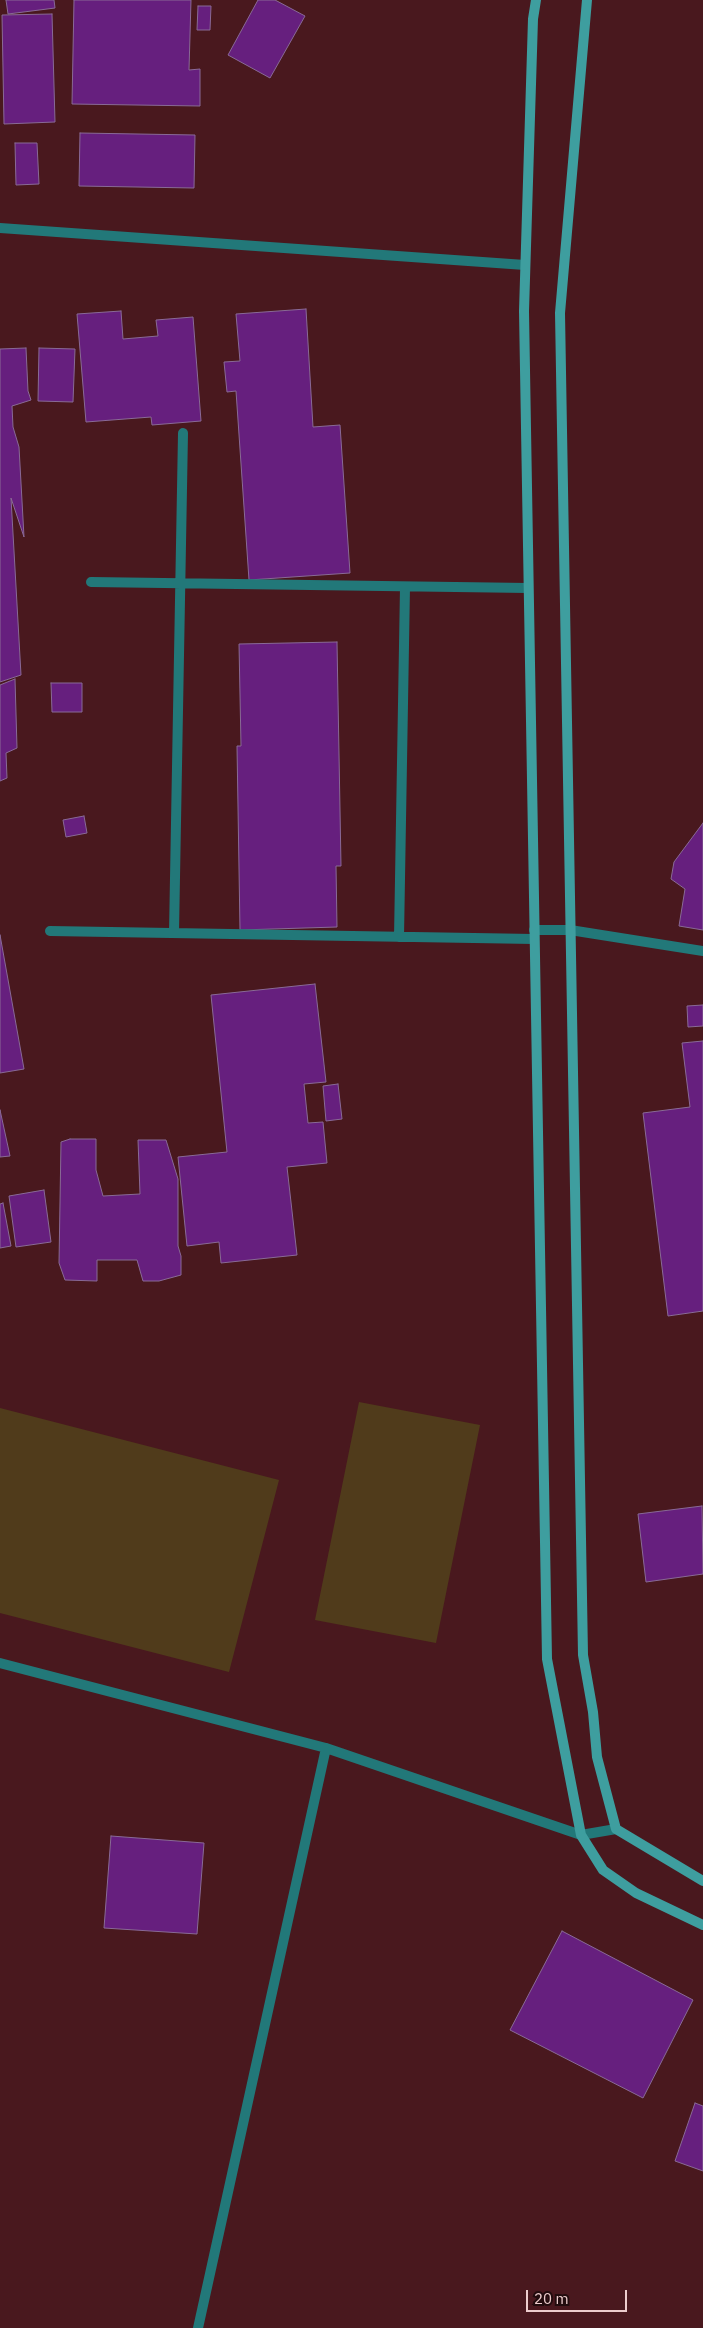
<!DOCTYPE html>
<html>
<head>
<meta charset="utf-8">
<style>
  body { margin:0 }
  #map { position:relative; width:703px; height:2328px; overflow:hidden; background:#49181e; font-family:"IBM Plex Sans",sans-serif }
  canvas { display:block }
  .scale { position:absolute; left:526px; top:2290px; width:101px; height:22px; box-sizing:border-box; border:2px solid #edcccd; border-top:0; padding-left:6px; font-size:15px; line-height:18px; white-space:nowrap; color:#edcccd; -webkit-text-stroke:4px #220c0e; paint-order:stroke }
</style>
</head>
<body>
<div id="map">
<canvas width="703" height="2328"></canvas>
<div class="scale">20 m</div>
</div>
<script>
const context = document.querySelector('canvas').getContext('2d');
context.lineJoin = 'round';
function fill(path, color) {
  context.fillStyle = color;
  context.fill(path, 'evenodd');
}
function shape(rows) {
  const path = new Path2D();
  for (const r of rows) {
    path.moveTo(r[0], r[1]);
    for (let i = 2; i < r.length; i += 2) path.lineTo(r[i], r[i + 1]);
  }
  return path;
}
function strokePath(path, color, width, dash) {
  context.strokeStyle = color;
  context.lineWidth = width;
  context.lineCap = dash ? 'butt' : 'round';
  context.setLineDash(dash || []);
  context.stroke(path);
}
const green = shape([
  [359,1402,480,1425,436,1643,315,1620],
  [0,1408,279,1480,229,1672,0,1613]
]);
const building = shape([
  [6,0,54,0,55,8,8,14,6,0],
  [74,0,191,0,189,70,200,69,200,106,72,104,74,0],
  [258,0,275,0,305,16,270,78,228,55,258,0],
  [198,6,211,6,210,30,197,30,198,6],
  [52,14,55,122,4,124,2,15,52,14],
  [80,133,195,135,194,188,79,186,80,133],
  [15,143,37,143,39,184,16,185,15,143],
  [306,309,313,427,340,425,350,573,249,580,236,391,227,392,224,362,240,361,236,314,306,309],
  [121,311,123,339,158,336,156,320,193,317,201,421,152,425,151,417,86,422,77,314,121,311],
  [26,348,28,391,31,400,12,406,13,427,19,447,24,537,11,498,21,675,0,682,0,349,26,348],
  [39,348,75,349,73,402,38,401,39,348],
  [337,642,341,866,336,866,337,927,240,930,237,746,241,746,239,644,337,642],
  [15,679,17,748,6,753,7,778,0,781,0,685,15,679],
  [51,683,82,683,82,712,52,712,51,683],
  [84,816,87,833,66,837,63,820,84,816],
  [703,823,703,930,679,926,685,889,671,879,674,862,703,823],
  [0,935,24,1069,0,1073,0,935],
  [315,984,326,1082,304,1084,308,1123,323,1122,327,1163,287,1167,297,1255,221,1263,219,1242,187,1246,178,1157,227,1152,211,995,315,984],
  [703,1005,703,1026,688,1027,687,1006,703,1005],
  [703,1041,703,1311,668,1316,643,1113,690,1107,682,1043,703,1041],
  [338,1084,342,1119,326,1121,323,1086,338,1084],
  [0,1110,10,1156,0,1157,0,1110],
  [70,1139,96,1139,96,1170,103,1196,140,1194,138,1140,166,1140,178,1179,178,1246,181,1256,181,1275,159,1281,143,1281,137,1260,97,1260,97,1281,65,1280,59,1263,61,1142,70,1139],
  [44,1190,51,1242,16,1247,9,1196,44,1190],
  [3,1203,11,1246,0,1248,0,1204,3,1203],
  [702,1506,703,1574,646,1582,638,1514,702,1506],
  [111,1836,204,1843,197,1934,104,1928,111,1836],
  [562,1931,693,2000,643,2098,510,2030,562,1931],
  [695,2103,703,2106,703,2171,675,2161,695,2103]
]);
const street = shape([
  [0,228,525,265],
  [91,582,528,588],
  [534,930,570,930,703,951],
  [50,931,534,939],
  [174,933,183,433],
  [399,937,405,587],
  [0,1663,326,1748,581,1835,616,1829],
  [198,2328,326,1748]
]);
const secondary = shape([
  [536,0,533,19,524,311,547,1659,581,1835,603,1870,636,1893,703,1925],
  [587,0,560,313,583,1655,593,1712,597,1757,616,1829,703,1881]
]);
fill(green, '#503b1b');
fill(building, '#661f7e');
strokePath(building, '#896a96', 1);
strokePath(street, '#227879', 10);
strokePath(secondary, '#3e9e9f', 10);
</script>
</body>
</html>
